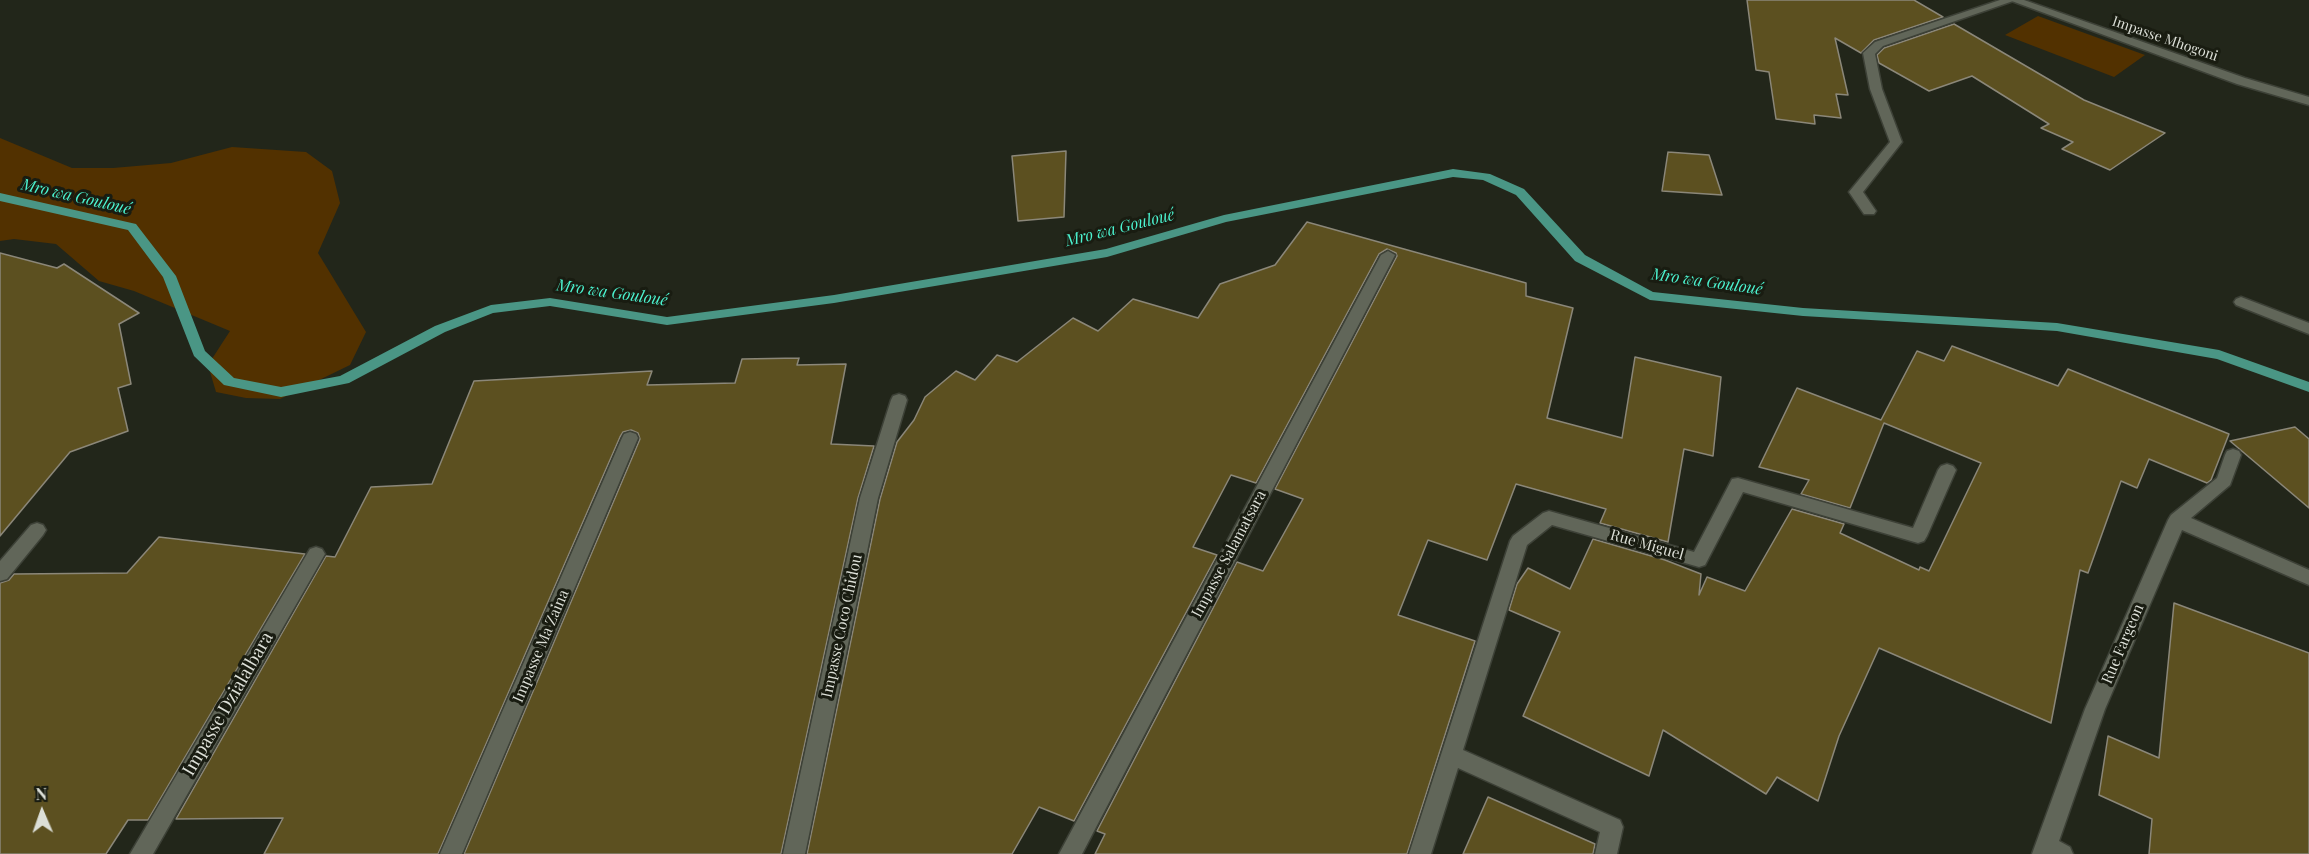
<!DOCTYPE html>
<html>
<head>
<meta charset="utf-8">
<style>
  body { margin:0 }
  #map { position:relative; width:2309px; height:854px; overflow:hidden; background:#22261a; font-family:"Playfair Display",serif }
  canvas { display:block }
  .north { position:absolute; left:12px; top:782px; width:60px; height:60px; -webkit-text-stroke:4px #191c11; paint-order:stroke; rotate:358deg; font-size:16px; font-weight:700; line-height:24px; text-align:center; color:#dcdfd7 }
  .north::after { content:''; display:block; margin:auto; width:21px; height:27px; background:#dcdfd7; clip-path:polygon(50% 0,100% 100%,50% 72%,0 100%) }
</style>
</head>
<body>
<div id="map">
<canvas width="2309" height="854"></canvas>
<div class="north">N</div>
</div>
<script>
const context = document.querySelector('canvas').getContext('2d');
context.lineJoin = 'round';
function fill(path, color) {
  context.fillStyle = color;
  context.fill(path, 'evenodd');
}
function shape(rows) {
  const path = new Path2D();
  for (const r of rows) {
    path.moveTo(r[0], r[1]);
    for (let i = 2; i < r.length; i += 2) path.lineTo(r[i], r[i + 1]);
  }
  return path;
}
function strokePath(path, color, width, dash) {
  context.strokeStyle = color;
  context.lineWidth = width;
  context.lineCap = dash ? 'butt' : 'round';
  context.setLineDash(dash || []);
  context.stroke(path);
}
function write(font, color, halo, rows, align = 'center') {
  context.font = font + ' "Playfair Display",serif';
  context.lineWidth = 6;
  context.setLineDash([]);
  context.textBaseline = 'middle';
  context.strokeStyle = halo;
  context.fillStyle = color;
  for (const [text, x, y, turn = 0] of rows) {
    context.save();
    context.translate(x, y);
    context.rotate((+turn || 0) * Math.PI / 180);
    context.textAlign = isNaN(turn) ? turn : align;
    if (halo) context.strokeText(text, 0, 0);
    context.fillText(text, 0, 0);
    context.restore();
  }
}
const green = shape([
  [2038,16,2145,55,2114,77,2005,35],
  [0,138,72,168,113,168,171,163,232,147,306,152,332,171,340,203,318,253,366,332,350,365,280,399,246,398,216,392,208,365,230,331,134,291,99,281,56,244,14,239,0,241]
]);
const stream = shape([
  [1453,169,1490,174,1524,189,1585,255,1653,292,1803,308,2057,323,2219,350,2309,382,2309,392,2217,359,2057,331,1803,316,1650,300,1575,261,1516,195,1483,180,1453,177,1226,222,1107,257,834,303,667,325,550,306,493,313,445,332,349,383,281,397,224,385,194,356,163,277,128,230,0,201,0,193,136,224,176,276,205,351,234,378,281,387,340,376,435,326,491,305,550,298,667,317,834,295,1106,249,1224,215,1453,169]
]);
const building = shape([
  [1747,0,1914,0,1943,17,1874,40,1861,53,1835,38,1848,95,1836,94,1841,118,1814,115,1815,124,1776,119,1769,72,1756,70,1747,0],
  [1954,24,2084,100,2165,133,2110,170,2062,149,2073,142,2041,128,2049,124,1972,76,1929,91,1879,63,1877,55,1884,48,1954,24],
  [1066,151,1064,217,1018,221,1012,156,1066,151],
  [1668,152,1709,155,1722,195,1662,191,1668,152],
  [1307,222,1526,283,1526,296,1573,308,1547,418,1622,438,1635,357,1721,377,1713,456,1684,449,1668,542,1600,523,1606,509,1516,484,1487,560,1428,540,1398,615,1475,641,1407,854,1095,854,1105,834,1097,831,1237,562,1263,571,1303,499,1275,489,1397,256,1396,253,1387,249,1379,254,1256,483,1231,475,1193,547,1217,555,1074,821,1039,807,1012,854,807,854,880,499,897,442,914,420,925,397,956,371,975,380,997,355,1017,362,1073,318,1098,331,1133,299,1198,318,1220,284,1275,265,1307,222],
  [0,253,57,268,64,264,139,313,119,324,131,384,118,388,128,431,70,452,0,536,0,253],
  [1952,346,2058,386,2068,369,2229,434,2211,480,2207,483,2149,459,2137,488,2121,481,2088,573,2080,570,2051,723,1879,648,1839,736,1818,801,1777,777,1766,794,1663,730,1649,776,1523,716,1560,632,1509,610,1517,584,1528,568,1570,589,1593,539,1665,560,1701,574,1699,595,1707,577,1745,591,1792,509,1844,524,1840,533,1919,570,1920,567,1929,571,1981,463,1884,423,1850,508,1801,494,1809,480,1759,467,1797,388,1881,420,1917,351,1944,361,1952,346],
  [799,358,797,365,846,364,831,444,874,446,858,498,781,854,464,854,640,439,638,433,631,430,623,432,620,437,438,854,264,854,283,818,176,819,326,556,335,557,371,487,432,484,474,381,652,371,647,385,735,383,742,359,799,358],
  [2295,427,2309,439,2309,508,2230,441,2295,427],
  [159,537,305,554,148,820,128,820,106,854,0,854,0,583,9,580,14,574,127,573,159,537],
  [2174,603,2309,653,2309,854,2149,854,2152,819,2099,795,2108,736,2159,758,2174,603],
  [1488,797,1595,844,1593,854,1463,854,1488,797]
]);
const service = shape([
  [2000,0,2016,0,1883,46,1875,54,1882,89,1902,142,1863,192,1876,211,1874,214,1864,214,1849,192,1890,142,1870,89,1863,53,1875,42,2000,0]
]);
const minor = shape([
  [2009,0,2024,0,2245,78,2309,97,2309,105,2237,84,2009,0],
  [1388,251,1395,255,1082,854,1059,854,1381,255,1388,251],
  [2241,297,2309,323,2309,334,2236,305,2234,302,2236,299,2241,297],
  [899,394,905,396,907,400,878,498,805,854,783,854,860,498,891,400,893,396,899,394],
  [630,432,636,434,638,438,462,854,440,854,622,438,624,434,630,432],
  [2233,449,2239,451,2241,455,2230,485,2191,518,2309,570,2309,585,2182,530,2105,709,2059,841,2070,847,2073,854,2032,854,2085,709,2168,520,2171,515,2217,478,2225,455,2227,451,2233,449],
  [1947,464,1953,466,1956,470,1927,536,1924,541,1918,543,1743,492,1705,565,1699,567,1552,525,1527,545,1463,750,1620,820,1623,827,1617,854,1595,854,1600,832,1458,768,1431,854,1409,854,1510,541,1513,536,1543,513,1549,511,1694,552,1732,479,1738,478,1913,528,1938,470,1941,466,1947,464],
  [37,523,43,525,46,530,43,535,7,579,0,581,0,561,31,525,37,523],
  [316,547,322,549,325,554,153,854,130,854,310,549,316,547]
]);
const farStreetnames = [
  ["Impasse Mhogoni",2165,39,19]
];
const streetNames = [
  ["Rue Miguel",1647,545,16],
  ["Impasse Salamatsara",1229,554,-62],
  ["Impasse Coco Chidou",842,626,-78],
  ["Rue Fargeon",2123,644,-67],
  ["Impasse Ma Zaina",541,646,-67]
];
const waterNames = [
  ["Mro wa Gouloué",76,197,13],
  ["Mro wa Gouloué",1120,228,-14],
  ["Mro wa Gouloué",1707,282,8],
  ["Mro wa Gouloué",612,293,8]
];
const nearStreetnames = [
  ["Impasse Dzialalbara",228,704,-60]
];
fill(green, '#523100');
fill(stream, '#4a9685');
fill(building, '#5c5020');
strokePath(building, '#8b8779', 1.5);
strokePath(service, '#3d4137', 3);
strokePath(minor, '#3d4137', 3);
fill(service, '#616659');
fill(minor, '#616659');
write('14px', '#dcdfd7', '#191c11', farStreetnames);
write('15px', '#dcdfd7', '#191c11', streetNames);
write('italic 16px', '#4cf4d1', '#191c11', waterNames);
write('18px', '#dcdfd7', '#191c11', nearStreetnames);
</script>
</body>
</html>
